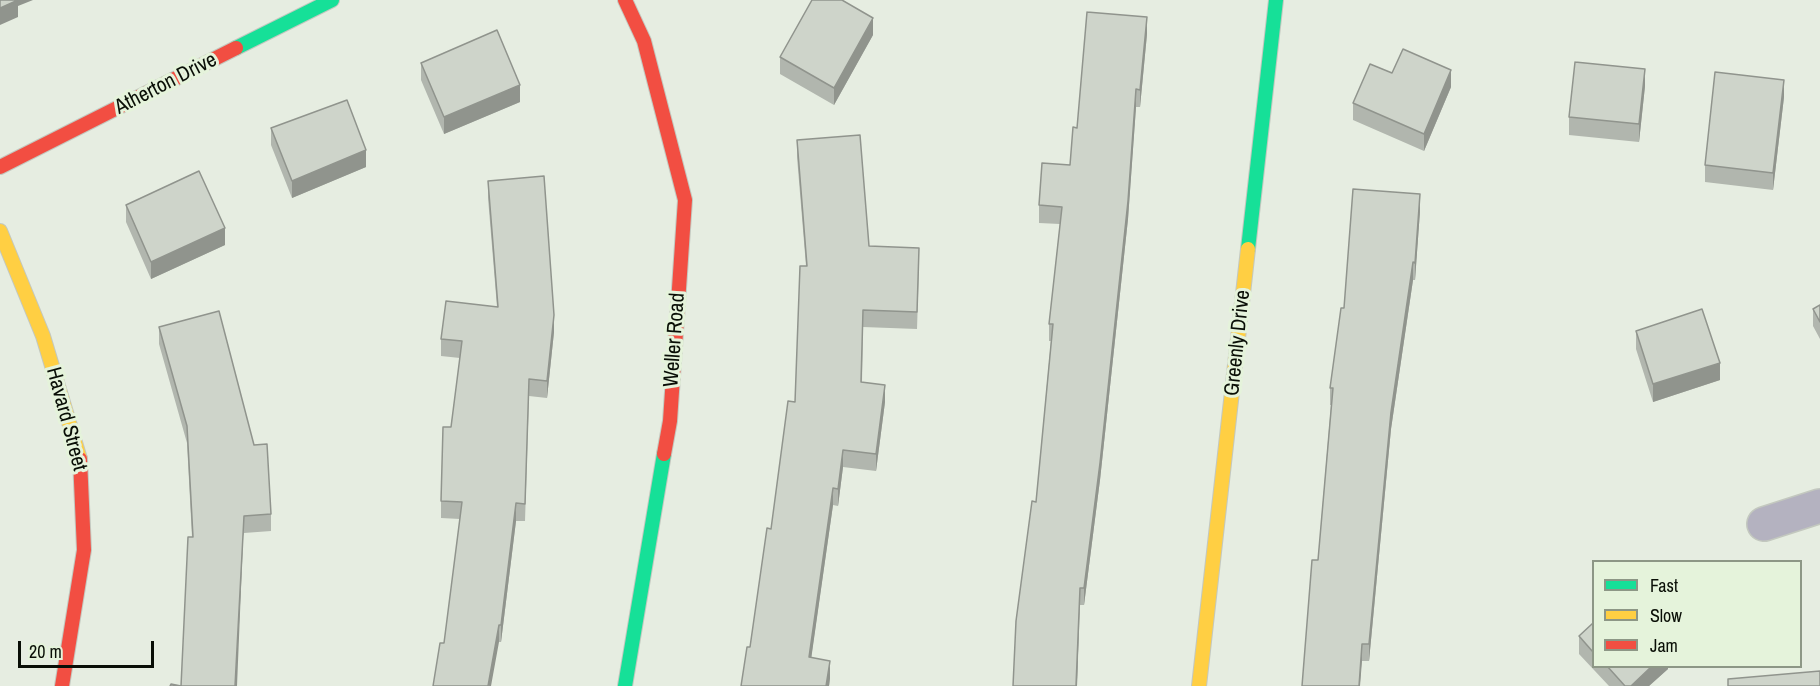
<!DOCTYPE html>
<html>
<head>
<meta charset="utf-8">
<style>
  body { margin:0 }
  #map { position:relative; width:1820px; height:686px; overflow:hidden; background:#e6ede1; font-family:"Archivo Narrow",sans-serif }
  canvas { display:block }
  .legend { position:absolute; left:1592px; top:560px; width:210px; height:108px; box-sizing:border-box; background:#e5f3db; border:2px solid #8d9786; margin:0; padding:8px 10px; list-style:none; font-size:18px; color:#090e06 }
  .legend li { display:flex; align-items:center; gap:12px; height:30px }
  .legend b { width:30px; border:2px solid #8d9786 }
  .scale { position:absolute; left:18px; top:641px; width:136px; height:27px; box-sizing:border-box; border:3px solid #090e06; border-top:0; padding-left:8px; font-size:18px; line-height:21px; white-space:nowrap; color:#090e06; -webkit-text-stroke:4px #e5f3db; paint-order:stroke }
</style>
</head>
<body>
<div id="map">
<canvas width="1820" height="686"></canvas>
<ul class="legend">
<li><b style="height:8px;background:#16e098"></b>Fast</li>
<li><b style="height:8px;background:#ffcf43"></b>Slow</li>
<li><b style="height:8px;background:#f24e42"></b>Jam</li>
</ul>
<div class="scale">20 m</div>
</div>
<script>
const context = document.querySelector('canvas').getContext('2d');
context.lineJoin = 'round';
function shape(rows) {
  const path = new Path2D();
  for (const r of rows) {
    path.moveTo(r[0], r[1]);
    for (let i = 2; i < r.length; i += 2) path.lineTo(r[i], r[i + 1]);
  }
  return path;
}
function strokePath(path, color, width, dash) {
  context.strokeStyle = color;
  context.lineWidth = width;
  context.lineCap = dash ? 'butt' : 'round';
  context.setLineDash(dash || []);
  context.stroke(path);
}
function fill(path, color) {
  context.fillStyle = color;
  context.fill(path, 'evenodd');
}
function write(font, color, halo, rows, align = 'center') {
  context.font = font + ' "Archivo Narrow",sans-serif';
  context.lineWidth = 6;
  context.setLineDash([]);
  context.textBaseline = 'middle';
  context.strokeStyle = halo;
  context.fillStyle = color;
  for (const [text, x, y, turn = 0] of rows) {
    context.save();
    context.translate(x, y);
    context.rotate((+turn || 0) * Math.PI / 180);
    context.textAlign = isNaN(turn) ? turn : align;
    if (halo) context.strokeText(text, 0, 0);
    context.fillText(text, 0, 0);
    context.restore();
  }
}
const street = shape([
  [1764,524,1820,506]
]);
const fast = shape([
  [236,48,332,0],
  [1248,249,1276,0],
  [625,686,664,454]
]);
const slow = shape([
  [0,231,43,336,80,459],
  [1199,686,1248,249]
]);
const jam = shape([
  [625,0,644,41,685,200,670,421,664,454],
  [0,167,236,48],
  [62,686,84,550,80,459]
]);
const wall = shape([
  [1147,34,1140,107,1136,107,1128,219,1100,480,1084,605,1080,605,1077,686,1013,686,1036,502,1051,341,1049,341,1049,324,1060,224,1039,223,1039,205,1070,165,1077,128],
  [873,35,834,105,780,74,780,57],
  [421,63,520,102,444,134,421,80],
  [1392,73,1451,87,1424,151,1353,120,1353,103],
  [1645,86,1639,142,1569,135,1569,117],
  [1784,97,1773,190,1705,182,1705,165],
  [271,128,366,167,292,198,271,145],
  [797,140,869,246,919,266,917,329,863,327,862,382,885,402,876,471,843,467,838,506,833,505,811,658,830,678,829,686,741,686,750,647,795,402,806,266,797,157],
  [488,181,554,332,547,398,529,396,525,521,516,521,501,642,444,643,460,519,441,518,441,501,460,358,441,356,441,339,497,307,488,198],
  [126,205,225,245,151,279,126,222],
  [1420,211,1415,280,1413,280,1391,429,1369,661,1362,661,1318,560,1331,405,1330,405,1330,388,1344,308],
  [1820,305,1820,339,1813,326,1813,309],
  [159,327,271,514,271,531,244,533,181,686,192,537,187,443,159,344],
  [1636,331,1720,380,1653,402,1636,349],
  [1593,623,1593,666,1668,666,1668,669,1649,686,1609,686,1579,654,1579,636]
]);
const shadedWall = shape([
  [14,0,33,0,18,6,18,17,0,25,0,8],
  [1147,17,1147,34,1140,107,1140,90],
  [873,18,873,35,834,105,834,88],
  [1645,69,1645,86,1639,142,1639,124],
  [1451,70,1451,87,1424,151,1424,134],
  [1784,80,1784,97,1773,190,1773,173],
  [520,85,520,102,444,134,444,117],
  [1136,89,1136,107,1128,219,1100,480,1084,605,1084,588],
  [366,150,366,167,292,198,292,181],
  [1420,194,1420,211,1415,280,1415,263],
  [225,228,225,245,151,279,151,262],
  [1413,262,1413,280,1391,429,1369,661,1369,644,1391,412],
  [554,315,554,332,547,398,547,381],
  [1720,363,1720,380,1653,402,1653,384],
  [885,385,885,402,876,471,876,454],
  [843,450,843,467,838,506,838,489],
  [833,488,833,505,809,674,809,657],
  [516,503,516,521,501,642,501,625],
  [244,516,237,686,235,686],
  [1080,588,1077,686,1076,686],
  [499,625,499,642,491,686,488,686],
  [1362,644,1362,661,1360,686,1359,686],
  [830,661,830,678,829,686,826,686],
  [1652,666,1668,666,1668,669,1649,686,1631,686]
]);
const building = shape([
  [0,0,18,0,0,8,0,0],
  [812,0,842,0,873,18,834,88,780,57,812,0],
  [1087,12,1147,17,1140,90,1136,89,1128,201,1100,463,1084,588,1080,588,1076,686,1013,686,1016,621,1032,501,1036,502,1053,324,1049,324,1062,207,1039,205,1042,163,1070,165,1073,127,1077,128,1087,12],
  [497,30,520,85,444,117,421,63,497,30],
  [1403,49,1451,70,1424,134,1353,103,1370,64,1392,73,1403,49],
  [1575,62,1645,69,1639,124,1569,117,1575,62],
  [1715,72,1784,80,1773,173,1705,165,1715,72],
  [347,100,366,150,292,181,271,128,347,100],
  [860,135,869,246,919,248,917,312,863,310,861,382,885,385,876,454,843,450,838,489,833,488,809,657,830,661,826,686,741,686,747,647,750,647,767,528,771,529,788,401,795,402,800,266,807,266,797,140,860,135],
  [199,171,225,228,151,262,126,205,199,171],
  [544,176,554,315,547,381,529,379,525,504,516,503,501,625,499,625,488,686,433,686,440,643,444,643,462,502,441,501,443,427,451,427,462,341,441,339,446,301,498,307,488,181,544,176],
  [1353,189,1420,194,1415,263,1413,262,1391,412,1369,644,1362,644,1359,686,1302,686,1312,560,1318,560,1333,388,1330,388,1341,308,1344,308,1353,189],
  [1820,305,1820,322,1813,309,1820,305],
  [1702,309,1720,363,1653,384,1636,331,1702,309],
  [219,311,254,445,267,444,271,514,244,516,235,686,170,686,171,684,181,686,188,537,193,537,187,426,159,327,219,311],
  [1593,623,1593,652,1579,636,1593,623],
  [1607,666,1652,666,1631,686,1625,686,1607,666],
  [1820,671,1820,686,1728,686,1728,679,1820,671]
]);
const streetNames = [
  ["Atherton Drive",166,84,-27],
  ["Weller Road",675,340,-86],
  ["Greenly Drive",1238,343,-84],
  ["Havard Street",66,419,75]
];
strokePath(street, '#c3c8bf', 36);
strokePath(fast, '#c3c8bf', 16);
strokePath(slow, '#c3c8bf', 16);
strokePath(jam, '#c3c8bf', 16);
strokePath(street, '#b4b2c0', 33);
strokePath(fast, '#16e098', 14);
strokePath(slow, '#ffcf43', 14);
strokePath(jam, '#f24e42', 14);
fill(wall, '#b1b6ae');
fill(shadedWall, '#90948d');
fill(building, '#ced4ca');
strokePath(building, '#90948d', 1.5);
write('21px', '#090e06', '#e5f3db', streetNames);
</script>
</body>
</html>
